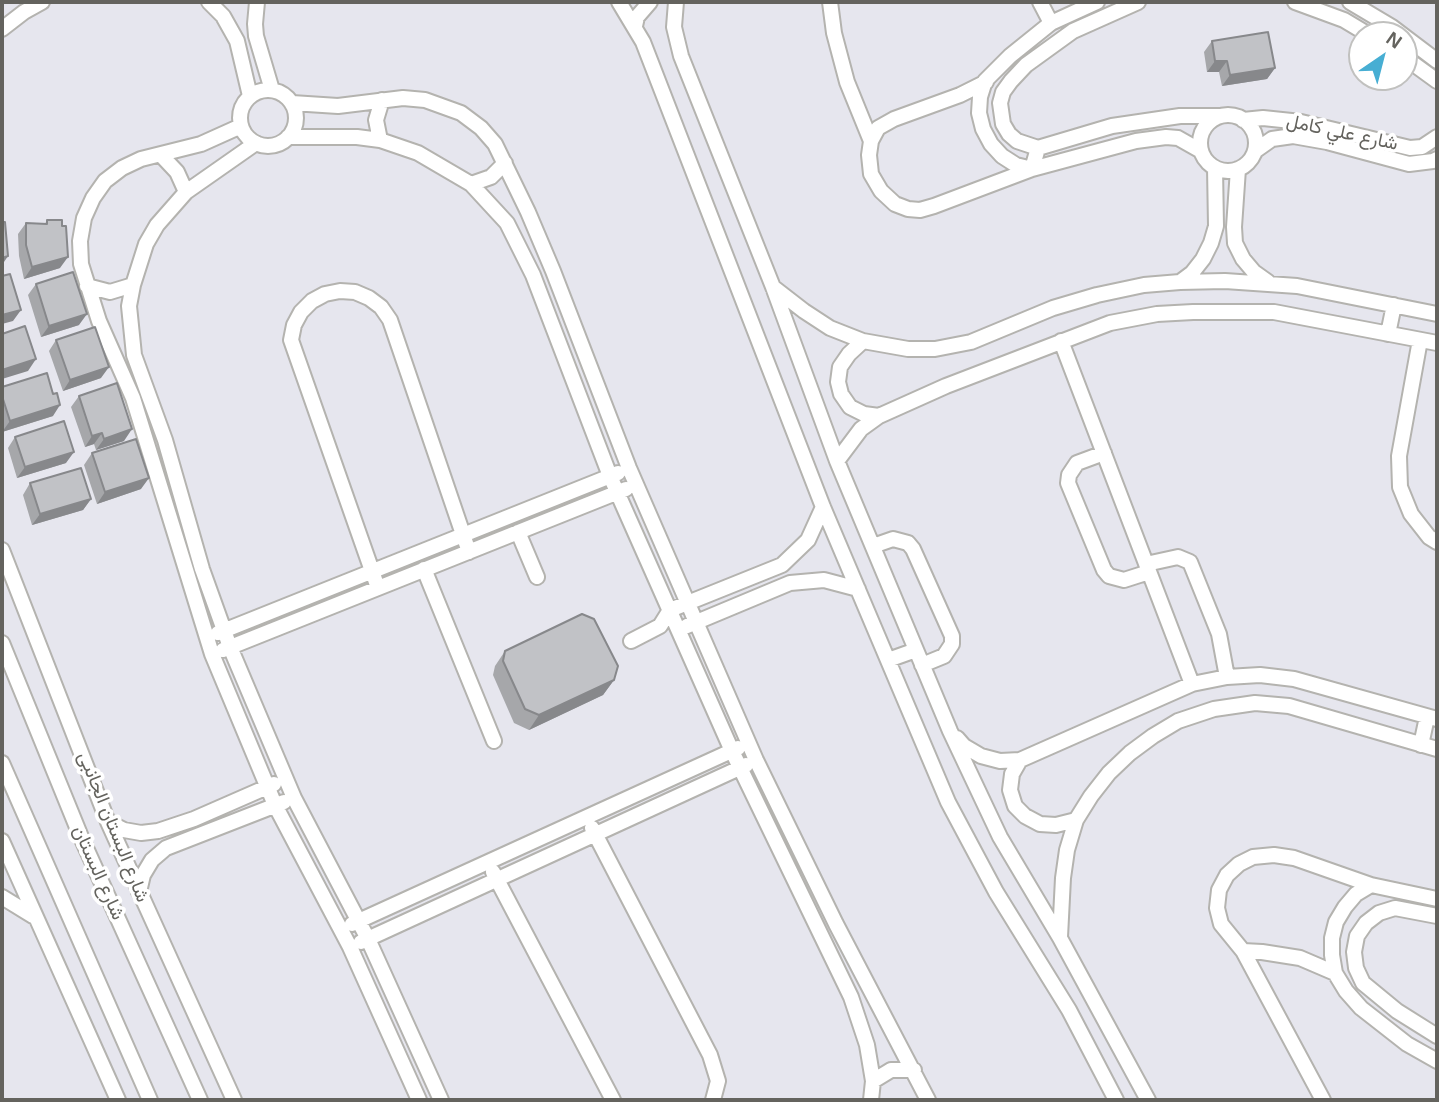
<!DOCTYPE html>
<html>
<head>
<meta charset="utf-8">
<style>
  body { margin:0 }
  #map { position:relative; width:1439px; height:1102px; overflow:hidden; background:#e6e6ee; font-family:Arial,sans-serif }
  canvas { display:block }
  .frame { position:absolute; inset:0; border:4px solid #64635e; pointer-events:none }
  .north { position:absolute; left:1348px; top:21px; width:70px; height:70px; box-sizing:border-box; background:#fff; border:2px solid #c1c1bf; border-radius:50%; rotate:35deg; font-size:19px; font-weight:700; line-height:28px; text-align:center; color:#64635e }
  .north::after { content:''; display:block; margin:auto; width:24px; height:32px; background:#47aed3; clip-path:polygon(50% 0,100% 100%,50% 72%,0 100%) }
</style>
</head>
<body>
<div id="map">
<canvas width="1439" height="1102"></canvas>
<div class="frame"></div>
<div class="north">N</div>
</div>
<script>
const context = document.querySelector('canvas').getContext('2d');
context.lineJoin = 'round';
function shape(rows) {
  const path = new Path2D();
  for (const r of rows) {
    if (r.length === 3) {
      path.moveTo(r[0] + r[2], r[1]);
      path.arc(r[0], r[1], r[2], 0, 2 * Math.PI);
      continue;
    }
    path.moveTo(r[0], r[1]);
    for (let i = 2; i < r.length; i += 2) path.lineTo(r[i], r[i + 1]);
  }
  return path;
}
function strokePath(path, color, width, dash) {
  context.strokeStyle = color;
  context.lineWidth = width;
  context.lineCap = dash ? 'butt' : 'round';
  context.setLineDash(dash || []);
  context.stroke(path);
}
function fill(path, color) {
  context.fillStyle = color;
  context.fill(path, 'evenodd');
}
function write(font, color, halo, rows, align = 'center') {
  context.font = font + ' Arial,Vazirmatn,sans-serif';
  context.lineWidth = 7;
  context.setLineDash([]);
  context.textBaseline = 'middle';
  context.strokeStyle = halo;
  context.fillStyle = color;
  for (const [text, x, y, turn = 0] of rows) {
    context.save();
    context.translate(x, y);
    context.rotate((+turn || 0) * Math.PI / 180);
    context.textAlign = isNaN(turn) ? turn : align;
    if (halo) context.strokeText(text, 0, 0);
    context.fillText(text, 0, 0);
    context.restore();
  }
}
const minor = shape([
  [209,2,223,16,237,41,250,96],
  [257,2,255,24,256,36,272,90],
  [619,2,643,42,823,507,948,802,996,892,1069,1010,1116,1100],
  [676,2,674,27,681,56,773,287,837,461,950,731,1000,837,1060,938,1148,1100],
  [830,2,834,33,847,82,871,141],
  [1040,2,1051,23],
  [1097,2,1051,23,1010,56,985,81,980,97,979,113,983,129,991,144,1002,156,1016,165,1032,169,1136,141,1166,137,1178,138,1201,151],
  [1138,2,1073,31,1026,65,1011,81,1003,92,1000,103,1003,124,1009,134,1017,141,1038,148,1112,126,1180,116,1221,116],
  [1295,2,1344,20,1369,35],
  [1350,2,1392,27,1437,61],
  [635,26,637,17,650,2],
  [2,29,24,12,42,2],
  [1404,57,1437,81],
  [986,82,960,95,894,119,878,128,871,141,869,155,871,174,881,191,895,204,908,209,920,210,934,206,1032,169,1038,148],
  [268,118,28],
  [292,103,338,106,403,98,425,100,461,113,481,128,495,144,528,212,553,271,629,468,756,760,836,924,928,1100],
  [1228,143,28],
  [1243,120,1263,118,1301,122,1410,148,1422,147,1437,137],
  [241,126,201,144,141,159,122,168,105,181,93,198,84,218,80,241,81,264,99,321,133,398,212,654,275,805,350,947,419,1100],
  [288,137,357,137,380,140,418,153,471,184,507,223,533,275,610,476,732,751,851,997,867,1045,873,1081,871,1100],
  [380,140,376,120,382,100],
  [256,143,186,192,157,225,146,244,133,285,129,306,134,355,165,440,202,569,230,647,294,798,368,939,441,1100],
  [1255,151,1272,139,1293,136,1327,142,1409,164,1433,161,1437,159],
  [161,155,177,172,186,192],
  [1238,169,1234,227,1235,243,1243,259,1254,272,1268,282],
  [471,184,491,177,505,163],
  [1180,282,1192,273,1203,259,1211,243,1216,226,1215,168],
  [87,286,110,292,133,285],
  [773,287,804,311,830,328,863,341,908,349,935,349,971,342,1053,308,1097,295,1144,285,1180,282,1225,281,1297,286,1437,314],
  [1388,334,1394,305],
  [1420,340,1399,456,1400,487,1411,514,1429,537,1437,542],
  [863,341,849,354,840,367,838,382,841,394,850,407,864,414,879,416],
  [1061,341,1192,684],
  [1104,453,1077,463,1069,475,1068,483,1104,570,1109,576,1124,580,1149,572],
  [837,461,861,429,879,416,946,386,1110,323,1157,314,1193,312,1274,312,1437,343],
  [518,532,537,577],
  [873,546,893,539,908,543,913,549,952,636,952,644,944,656,922,665],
  [2,550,108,822,234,1100],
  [1146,564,1178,557,1190,562,1219,634,1227,677],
  [424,569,494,741],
  [378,588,291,340,294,325,301,312,312,301,325,294,340,291,355,292,369,298,381,307,390,320,469,552],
  [687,626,790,583,824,580,858,589],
  [218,633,618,473],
  [631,641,660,626,670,610,782,565,808,540,823,507],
  [2,643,81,837,200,1100],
  [223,650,626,489],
  [888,660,916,650],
  [957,738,964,746,981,756,1000,761,1020,760,1192,684,1227,677,1260,675,1294,679,1437,719],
  [1421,745,1427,717],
  [1020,760,1012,774,1010,790,1015,806,1025,816,1040,824,1056,825,1076,820],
  [2,763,150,1100],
  [108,822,124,830,141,833,158,831,194,819,274,784],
  [592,828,710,1055,718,1081,713,1100],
  [2,841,118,1100],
  [493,872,613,1100],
  [139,892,143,875,152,860,166,848,284,802],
  [2,897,33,916],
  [1437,899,1371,885,1356,894,1345,907,1336,922,1332,938,1332,955,1335,973,1346,991,1361,1008,1407,1044,1437,1061],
  [1437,916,1395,908,1379,913,1366,923,1357,936,1354,952,1356,968,1363,983,1397,1011,1437,1036],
  [352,924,738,748],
  [1060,937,1063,878,1067,850,1076,820,1091,796,1109,773,1130,753,1153,736,1178,721,1214,709,1255,703,1289,706,1437,749],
  [361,942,746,765],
  [1243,951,1262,952,1300,958,1335,973],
  [873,1081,891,1070,914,1070],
  [1323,1100,1243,951,1221,924,1217,908,1219,890,1227,875,1239,864,1253,857,1274,855,1294,858,1371,885]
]);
const wall = shape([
  [1212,41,1275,68,1267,79,1222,86,1219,72,1207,72,1204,52],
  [47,220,60,268,24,279,19,256,18,234,26,223,45,224],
  [36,284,79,325,41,337,28,295],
  [56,340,101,378,63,391,49,351],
  [2,387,53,416,2,432],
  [79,396,124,441,96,450,94,444,85,447,71,407],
  [15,437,66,463,17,478,8,448],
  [92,453,141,489,97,504,84,465],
  [30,483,91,499,83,510,32,525,23,495],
  [505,651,614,680,603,695,529,730,514,723,493,675,495,666]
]);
const shadedWall = shape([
  [1215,61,1227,61,1219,72,1207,72],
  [1275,68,1267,79,1222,86,1230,75],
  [8,256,2,265,2,258],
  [68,257,60,268,24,279,32,267],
  [21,310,13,321,2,324,2,315],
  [87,314,79,325,41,337,49,326],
  [36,359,28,371,2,379,2,370],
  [109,367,101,378,63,391,70,380],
  [60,405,53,416,2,432,10,421],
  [132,429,124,441,96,450,104,439],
  [102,433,94,444,85,447,92,436],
  [74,452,66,463,17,478,25,467],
  [149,478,141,489,97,504,105,492],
  [91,499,83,510,32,525,40,514],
  [614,680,603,695,529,730,539,715]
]);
const building = shape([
  [1268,32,1275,68,1230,75,1227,61,1215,61,1212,41,1268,32],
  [47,220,62,220,62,226,66,226,68,257,32,267,26,245,26,223,47,224,47,220],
  [2,222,5,222,8,256,2,258,2,222],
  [73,272,87,314,49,326,36,284,73,272],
  [10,274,21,310,2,315,2,276,10,274],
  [25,326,36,359,2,370,2,334,25,326],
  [95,327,109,367,70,380,56,340,95,327],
  [47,373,53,394,57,393,60,405,10,421,2,396,2,387,47,373],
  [117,383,132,429,104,439,102,433,92,436,79,396,117,383],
  [64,421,74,452,25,467,15,437,64,421],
  [136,439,149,478,105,492,92,453,136,439],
  [81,468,91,499,40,514,30,483,81,468],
  [582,614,594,619,618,666,614,680,539,715,525,709,503,661,505,651,582,614]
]);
const streetNames = [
  ["شارع علي كامل",1342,133,12],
  ["شارع البستان الجانبى",113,827,68],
  ["شارع البستان",98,873,66]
];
strokePath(minor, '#b4b3af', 18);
strokePath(minor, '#fff', 14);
fill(wall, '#a6a7aa');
fill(shadedWall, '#87888b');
fill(building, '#c1c2c6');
strokePath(building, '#87888b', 2);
write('19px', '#64635e', '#fff', streetNames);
</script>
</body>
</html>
